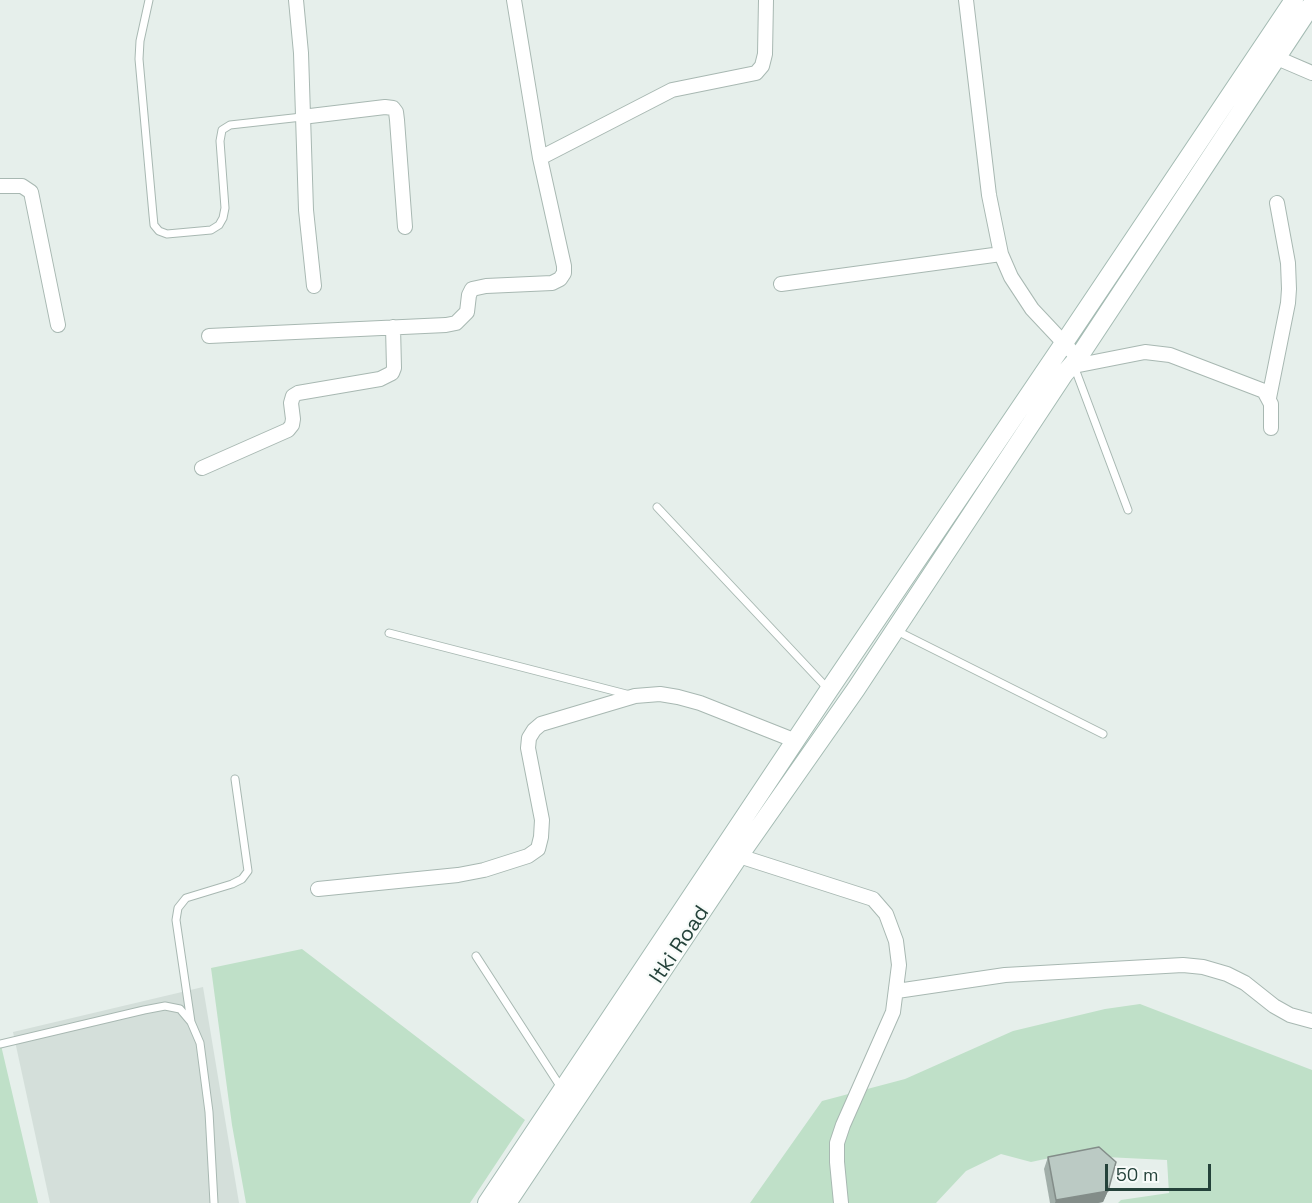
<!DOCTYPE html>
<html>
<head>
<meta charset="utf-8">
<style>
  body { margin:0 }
  #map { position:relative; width:1312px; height:1203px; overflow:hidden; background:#e6efeb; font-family:"Space Grotesk",sans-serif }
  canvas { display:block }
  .scale { position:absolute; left:1105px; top:1164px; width:106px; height:27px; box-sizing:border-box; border:3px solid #24423a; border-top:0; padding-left:8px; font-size:18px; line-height:21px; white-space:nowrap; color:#24423a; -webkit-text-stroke:4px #f7fbf9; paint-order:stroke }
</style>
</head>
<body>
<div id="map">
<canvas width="1312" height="1203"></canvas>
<div class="scale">50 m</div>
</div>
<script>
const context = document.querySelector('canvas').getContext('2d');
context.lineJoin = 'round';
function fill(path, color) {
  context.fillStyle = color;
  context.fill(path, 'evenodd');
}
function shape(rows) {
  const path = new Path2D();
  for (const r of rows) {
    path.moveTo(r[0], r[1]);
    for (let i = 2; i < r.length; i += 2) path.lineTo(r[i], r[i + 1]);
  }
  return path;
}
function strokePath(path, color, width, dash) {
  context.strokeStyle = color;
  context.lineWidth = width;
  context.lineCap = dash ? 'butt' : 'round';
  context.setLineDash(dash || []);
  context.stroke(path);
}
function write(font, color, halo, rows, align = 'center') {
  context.font = font + ' "Space Grotesk",sans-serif';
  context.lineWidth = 4.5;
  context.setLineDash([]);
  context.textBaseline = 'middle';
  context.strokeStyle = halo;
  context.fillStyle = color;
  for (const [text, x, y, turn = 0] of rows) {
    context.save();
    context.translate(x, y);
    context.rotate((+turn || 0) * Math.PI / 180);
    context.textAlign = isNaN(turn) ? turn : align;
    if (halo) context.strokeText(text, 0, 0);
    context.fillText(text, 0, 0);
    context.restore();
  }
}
const built = shape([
  [203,987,239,1203,50,1203,13,1032]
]);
const green = shape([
  [302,949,525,1120,470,1203,246,1203,232,1125,211,968],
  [1140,1004,1312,1070,1312,1203,1118,1203,1121,1200,1169,1193,1167,1160,1064,1155,1031,1162,1001,1154,966,1171,936,1203,750,1203,822,1101,905,1079,1013,1031,1105,1009],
  [0,1041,38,1203,0,1203]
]);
const service = shape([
  [149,0,140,41,139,59,153,215,154,225,159,231,167,234,211,230,219,225,223,218,225,208,220,141,222,130,230,125,302,117],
  [1074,366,1128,510],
  [657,507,829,690],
  [895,630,1103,734],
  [389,633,630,695],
  [476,956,562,1089],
  [191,1022,176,920,178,908,186,898,232,884,242,879,248,871,235,779],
  [0,1044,144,1010,165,1006,180,1009,191,1022,200,1043,209,1112,214,1203]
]);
const minor = shape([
  [296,0,301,53,306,210,314,286],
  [966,0,989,195,1001,254,1011,277,1032,309,1078,358],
  [1277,58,1312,73],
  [302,117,385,107,393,108,396,112,397,120,405,227],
  [540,158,672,90,756,73,762,66,765,54,766,0],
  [0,186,22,186,31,192,58,325],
  [781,284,1001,254],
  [209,336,446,325,456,323,467,312,469,295,472,289,486,286,552,283,560,279,564,273,564,266,540,158,514,0],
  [1068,371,1074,366,1145,352,1170,355,1264,391,1271,404,1271,428],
  [1269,398,1288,303,1289,289,1288,263,1277,203],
  [202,468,288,430,292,425,293,419,291,403,293,396,298,393,380,379,392,373,394,368,393,327],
  [739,856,873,899,886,914,896,941,899,965,893,1012,843,1125,837,1143,837,1162,841,1203],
  [318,889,458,875,484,870,528,856,538,849,541,837,542,820,528,748,529,738,534,730,541,724,635,696,660,694,678,697,700,703,796,741],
  [897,991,1005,975,1183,965,1203,967,1227,974,1245,983,1274,1006,1290,1015,1312,1021]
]);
const secondary = shape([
  [487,1203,829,690,1064,343,1294,0],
  [507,1203,739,856,856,689,1064,374,1078,358,1312,4]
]);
const wall = shape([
  [1048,1157,1108,1191,1103,1202,1098,1203,1050,1203,1044,1169]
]);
const shadedWall = shape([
  [1108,1191,1103,1202,1098,1203,1055,1203,1056,1200]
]);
const building = shape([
  [1099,1147,1116,1162,1108,1191,1056,1200,1048,1157,1099,1147]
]);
const streetNames = [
  ["Itki Road",680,945,-56]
];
fill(built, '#d4dfda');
fill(green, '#bfe0c8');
strokePath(service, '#a8b8b2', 9);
strokePath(minor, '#a8b8b2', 16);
strokePath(secondary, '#a4bbb3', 20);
strokePath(service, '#fff', 7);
strokePath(minor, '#fff', 14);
strokePath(secondary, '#fff', 18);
fill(wall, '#a1aea9');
fill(shadedWall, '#838d89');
fill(building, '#bbcac4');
strokePath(building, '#838d89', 1.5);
write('21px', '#24423a', '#f7fbf9', streetNames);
</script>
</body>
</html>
